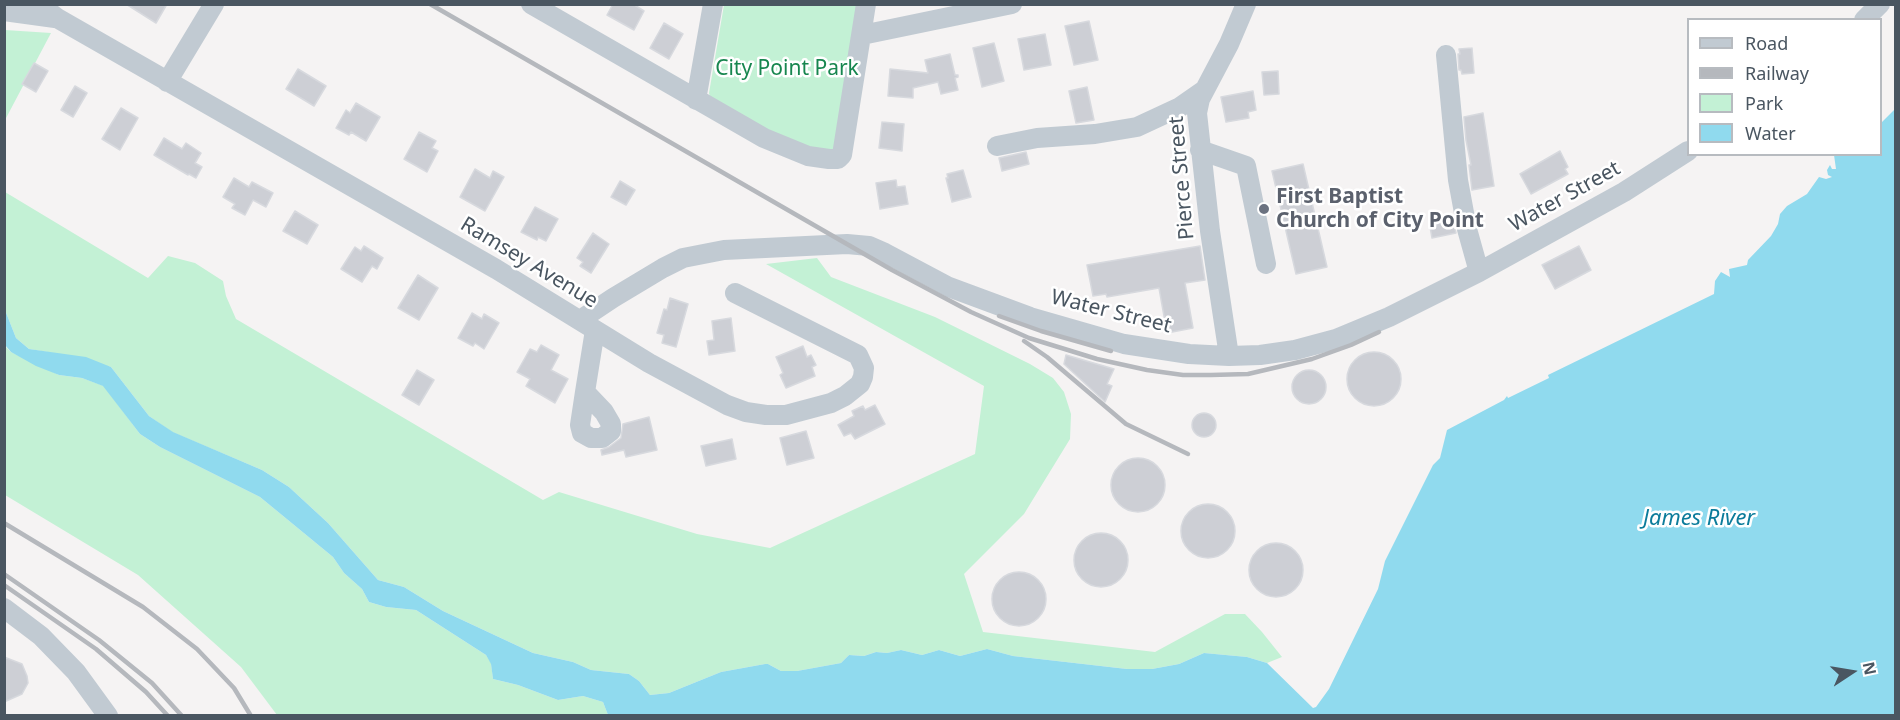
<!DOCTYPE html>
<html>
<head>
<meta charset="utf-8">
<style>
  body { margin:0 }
  #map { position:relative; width:1900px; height:720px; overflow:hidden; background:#f5f3f3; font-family:"Noto Sans",sans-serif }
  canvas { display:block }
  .frame { position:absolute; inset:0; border:6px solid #4a5661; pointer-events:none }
  .legend { position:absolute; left:1687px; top:18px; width:195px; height:138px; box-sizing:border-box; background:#fff; border:2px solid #b7bbc0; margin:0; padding:8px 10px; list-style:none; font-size:18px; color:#4a5661 }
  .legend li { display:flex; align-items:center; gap:12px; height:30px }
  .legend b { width:30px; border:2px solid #b7bbc0 }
  .north { position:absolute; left:1822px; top:642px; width:60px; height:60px; -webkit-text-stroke:4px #fff; paint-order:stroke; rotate:78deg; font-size:16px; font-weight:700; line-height:24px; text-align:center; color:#4a5661 }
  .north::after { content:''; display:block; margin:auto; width:21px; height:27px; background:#4a5661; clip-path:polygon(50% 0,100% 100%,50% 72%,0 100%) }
</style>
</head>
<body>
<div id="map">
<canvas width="1900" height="720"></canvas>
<div class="frame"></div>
<ul class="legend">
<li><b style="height:8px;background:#c1cad2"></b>Road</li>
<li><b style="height:8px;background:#b5b8bd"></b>Railway</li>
<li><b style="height:16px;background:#c3f1d5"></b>Park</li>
<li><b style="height:16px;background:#90daee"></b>Water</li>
</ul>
<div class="north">N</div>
</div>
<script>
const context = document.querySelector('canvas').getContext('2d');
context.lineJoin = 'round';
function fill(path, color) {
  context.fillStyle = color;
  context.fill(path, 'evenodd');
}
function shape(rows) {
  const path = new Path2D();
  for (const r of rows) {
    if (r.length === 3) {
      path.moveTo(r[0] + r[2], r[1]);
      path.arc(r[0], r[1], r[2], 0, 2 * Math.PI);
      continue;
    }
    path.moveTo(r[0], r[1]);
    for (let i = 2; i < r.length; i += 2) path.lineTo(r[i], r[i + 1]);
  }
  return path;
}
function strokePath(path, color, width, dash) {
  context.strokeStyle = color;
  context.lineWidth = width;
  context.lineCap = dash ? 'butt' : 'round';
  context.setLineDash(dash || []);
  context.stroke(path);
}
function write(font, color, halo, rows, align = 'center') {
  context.font = font + ' "Noto Sans",sans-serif';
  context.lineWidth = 5;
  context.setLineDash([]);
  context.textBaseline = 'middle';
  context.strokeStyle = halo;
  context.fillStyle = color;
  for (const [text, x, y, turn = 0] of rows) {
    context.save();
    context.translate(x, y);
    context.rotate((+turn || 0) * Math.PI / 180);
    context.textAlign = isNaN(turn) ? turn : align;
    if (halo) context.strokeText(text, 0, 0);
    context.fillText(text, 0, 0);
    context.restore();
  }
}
const green = shape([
  [724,5,862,5,840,144,832,151,825,154,777,136,711,102,709,93],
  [5,30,51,33,5,120],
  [5,192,148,278,168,256,195,263,223,281,226,296,236,319,543,500,559,492,697,534,770,548,975,454,984,386,766,264,817,258,831,277,935,317,1030,364,1053,378,1064,392,1071,414,1070,439,1024,514,964,574,983,632,1155,652,1225,614,1245,614,1262,632,1282,657,1267,663,1247,657,1204,653,1179,664,1152,669,1127,669,1013,656,987,649,960,656,939,650,922,655,901,650,887,653,876,652,864,656,849,655,841,663,797,671,781,671,768,664,765,664,721,672,669,693,650,695,639,681,629,674,591,670,573,662,533,653,443,611,404,587,378,580,328,523,289,487,262,470,172,432,149,416,111,367,53,353,29,349,16,338,5,310],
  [4,345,11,352,59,375,82,378,104,386,140,434,160,447,260,497,333,557,344,573,362,589,369,602,386,607,416,610,486,655,491,663,493,679,518,685,558,700,583,696,603,702,608,715,277,715,241,667,138,575,5,495]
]);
const water = shape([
  [1895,109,1895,715,608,715,603,702,583,696,558,700,518,685,493,679,491,664,486,655,416,610,386,607,369,602,362,589,344,573,333,557,260,497,160,447,140,434,103,386,82,378,59,375,36,366,11,352,5,345,5,310,16,338,29,349,86,357,111,367,149,416,173,432,262,470,289,487,328,523,378,580,404,587,443,611,533,653,573,662,591,670,629,674,639,681,650,695,669,693,721,672,765,664,768,664,781,671,797,671,841,663,849,655,864,656,876,652,887,653,901,650,922,655,939,650,960,656,987,649,1013,656,1127,669,1152,669,1179,664,1204,653,1247,657,1267,663,1313,708,1316,707,1329,689,1378,589,1385,561,1433,465,1440,458,1447,430,1504,400,1507,396,1508,398,1549,378,1548,375,1714,294,1715,281,1721,272,1730,277,1729,269,1747,265,1748,260,1771,236,1778,224,1780,214,1787,206,1807,194,1819,177,1826,179,1832,177,1828,175,1827,170,1830,165,1832,169,1836,169,1834,155,1880,154,1881,123]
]);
const building = shape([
  [126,4,167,4,156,23,126,4],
  [613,4,633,4,644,11,634,30,607,15,613,4],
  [1089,21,1098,60,1074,65,1065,26,1089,21],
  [664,23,683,34,669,59,650,48,664,23],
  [1045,34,1051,65,1024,70,1018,39,1045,34],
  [994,43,1004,81,982,87,973,48,994,43],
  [1472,48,1474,73,1462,74,1461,70,1459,70,1458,54,1460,54,1459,49,1472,48],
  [950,54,955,75,958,75,958,77,955,78,958,90,941,94,938,82,913,88,913,98,888,96,890,69,928,73,925,60,950,54],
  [34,63,48,71,36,92,22,84,34,63],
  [298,69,326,86,314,106,286,89,298,69],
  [1278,71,1279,94,1264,95,1262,72,1278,71],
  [75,86,87,93,73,117,61,110,75,86],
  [1087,87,1094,120,1076,123,1069,91,1087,87],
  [1253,91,1256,110,1248,112,1249,118,1226,122,1221,97,1253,91],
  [356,103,380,117,366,141,351,132,349,135,336,128,346,110,350,113,356,103],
  [121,108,138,118,120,150,102,139,121,108],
  [1483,113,1494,186,1472,190,1469,165,1471,165,1466,140,1464,117,1483,113],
  [882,122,904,124,902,151,879,148,882,122],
  [419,132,436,141,432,148,438,151,427,172,404,159,419,132],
  [164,138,182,149,186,143,201,153,195,163,202,167,196,178,189,174,188,175,154,155,164,138],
  [1560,151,1568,167,1565,169,1568,174,1531,194,1520,174,1560,151],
  [1026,152,1029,164,1002,171,999,158,1026,152],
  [1303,164,1327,267,1296,274,1272,171,1303,164],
  [475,169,490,178,493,171,504,177,485,211,460,197,475,169],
  [963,170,971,197,952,202,946,178,948,178,947,174,963,170],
  [234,178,249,187,252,182,273,193,266,207,253,200,245,215,232,208,235,204,223,197,234,178],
  [896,180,897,187,905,186,908,204,880,209,876,183,896,180],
  [620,181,635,190,626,205,611,197,620,181],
  [535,207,558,219,546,241,538,237,537,240,521,232,535,207],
  [295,211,318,225,307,244,283,231,295,211],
  [1452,216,1456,233,1432,238,1429,221,1452,216],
  [593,233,609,244,591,273,580,266,583,262,577,258,593,233],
  [364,246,383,258,377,269,372,266,362,282,341,269,355,247,361,251,364,246],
  [1200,246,1205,280,1185,283,1193,328,1167,333,1159,288,1107,297,1106,294,1093,296,1087,265,1200,246],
  [1579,246,1591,270,1555,289,1542,265,1579,246],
  [418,275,438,288,419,320,398,308,418,275],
  [670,298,688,304,676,347,662,343,664,335,657,333,664,309,667,310,670,298],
  [472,313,482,319,484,314,499,323,484,349,475,343,473,346,458,338,472,313],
  [731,318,735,351,709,355,707,341,714,340,712,321,731,318],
  [541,345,559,355,551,370,568,379,555,403,526,386,530,379,517,372,530,349,537,352,541,345],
  [803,346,807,357,811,355,816,365,812,367,815,376,786,388,780,375,783,373,776,357,803,346],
  [1374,379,27],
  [1066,355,1114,369,1107,384,1112,386,1105,402,1064,364,1066,355],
  [417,370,434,380,419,405,402,395,417,370],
  [1309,387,17],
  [875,405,885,424,855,439,851,433,844,436,838,425,854,416,852,411,863,406,865,410,875,405],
  [1204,425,12],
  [649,417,657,450,626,457,624,450,602,455,601,450,609,447,621,438,623,424,649,417],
  [806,431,814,458,787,465,780,438,806,431],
  [732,439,736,459,706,466,701,446,732,439],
  [1138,485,27],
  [1208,531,27],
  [1101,560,27],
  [1276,570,27],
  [1019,599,27],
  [4,657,22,664,27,676,28,683,22,694,4,702,4,657]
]);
const minor = shape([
  [39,4,57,18,496,269,649,363,727,405,746,412,766,415,786,415,831,403,845,396,860,384,863,377,864,368,858,355,735,293],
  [531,4,764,138,808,156,829,159,838,159,842,155,866,4],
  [4,11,55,18],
  [1864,20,1880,4],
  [862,35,1012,4],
  [1446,55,1458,180,1467,229,1479,272],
  [167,82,214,4],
  [696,100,713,4],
  [997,146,1037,138,1095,134,1137,127,1180,107,1203,91],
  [1200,150,1246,166,1266,264],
  [580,320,613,298,663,268,683,258,724,250,847,244,869,246,885,253,949,287,1030,317,1124,344,1189,354,1229,356,1260,355,1295,350,1336,339,1389,317,1479,272,1624,192,1688,151],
  [1229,356,1210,231,1197,113,1200,99,1229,44,1246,4],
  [585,392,604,412,611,424,611,431,602,438,591,438,582,433,580,425,585,392,595,330],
  [4,608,41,636,76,672,108,716]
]);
const rail = shape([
  [430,4,892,270,971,312,1029,338,1097,359,1147,370,1183,375,1211,375,1248,374,1312,359,1351,345,1379,332],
  [999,316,1041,331,1111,351],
  [1024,341,1047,357,1126,424,1188,454],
  [4,523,143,607,197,649,234,688,251,716],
  [4,574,99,640,152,683,182,716],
  [4,585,96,649,146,692,168,716]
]);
const markers = [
  [1264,209,6,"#6b7280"]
];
const parkNames = [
  ["City Point Park",787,69]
];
const streetNames = [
  ["Pierce Street",1182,178,-95],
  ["Water Street",1565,197,-29],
  ["Ramsey Avenue",529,263,31],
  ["Water Street",1111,312,14]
];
const worshipNames = [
  ["First Baptist",1276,197],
  ["Church of City Point",1276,221]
];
const waterNames = [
  ["James River",1699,519]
];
fill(green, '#c3f1d5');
fill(water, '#90daee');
fill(building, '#cdcfd5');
strokePath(building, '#d7d9de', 1.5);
strokePath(minor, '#c1cad2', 20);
strokePath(rail, '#b5b8bd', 4.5);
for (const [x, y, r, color] of markers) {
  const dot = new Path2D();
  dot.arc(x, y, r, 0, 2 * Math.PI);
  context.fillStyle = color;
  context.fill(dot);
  strokePath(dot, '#fff', 2);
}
write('21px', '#17864f', '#fff', parkNames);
write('21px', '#4a5661', '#fff', streetNames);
write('bold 21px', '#5b616d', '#fff', worshipNames, 'left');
write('italic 22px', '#0c7c9b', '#fff', waterNames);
</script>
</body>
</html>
